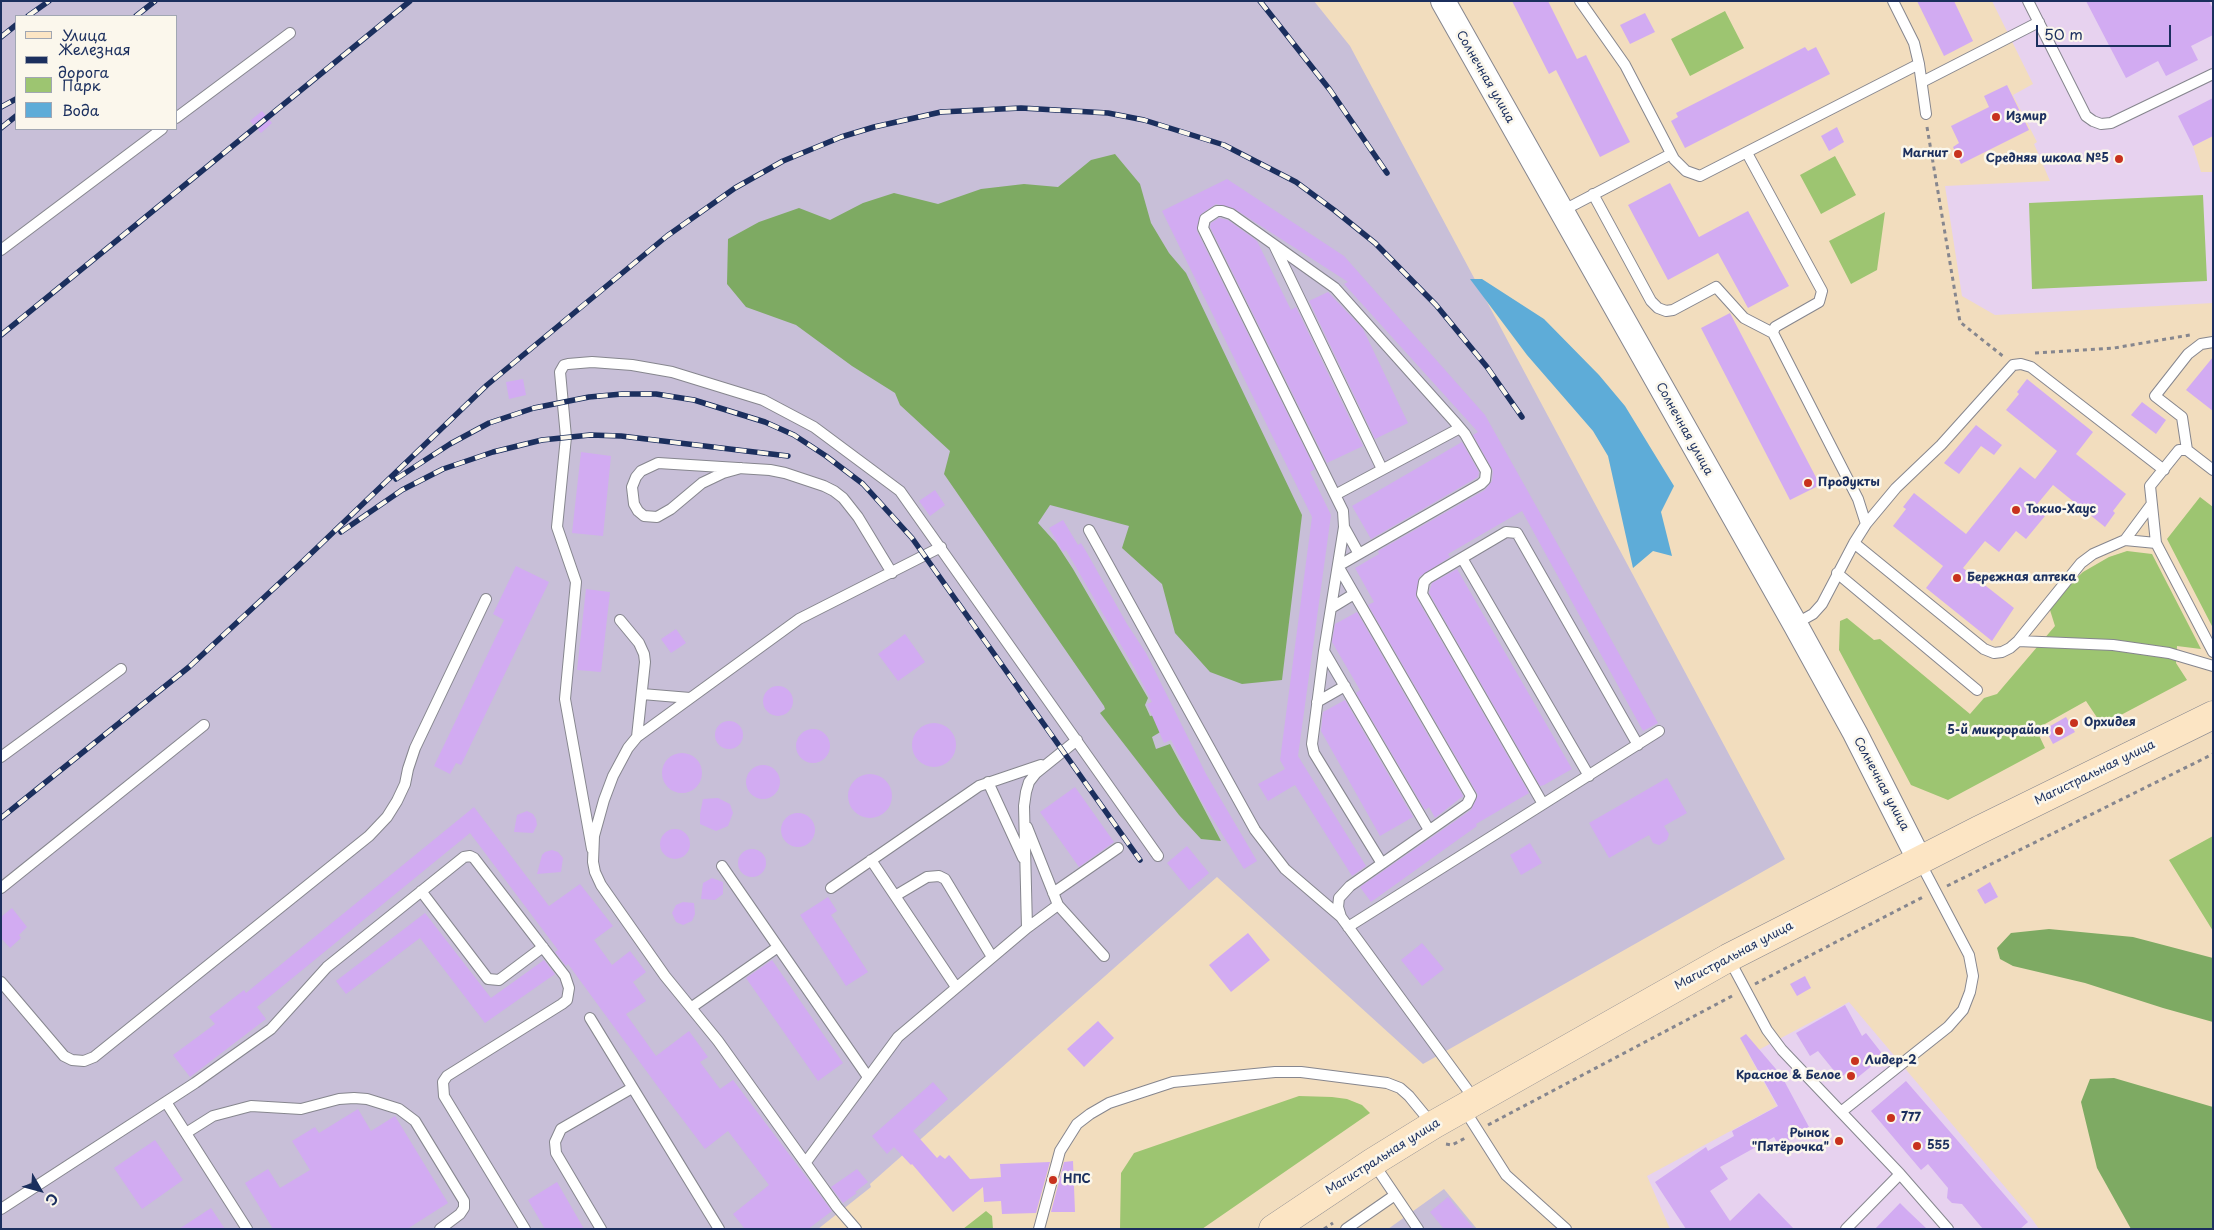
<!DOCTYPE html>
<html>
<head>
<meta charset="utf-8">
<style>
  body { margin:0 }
  #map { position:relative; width:2214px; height:1230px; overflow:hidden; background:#f2ddbe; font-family:"Playpen Sans",sans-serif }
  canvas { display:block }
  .frame { position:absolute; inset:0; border:2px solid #1b2f5e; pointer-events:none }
  .legend { position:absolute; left:15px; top:15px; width:162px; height:115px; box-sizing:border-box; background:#fbf7ec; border:1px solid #a1a7b3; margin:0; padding:6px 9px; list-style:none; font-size:15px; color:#1b2f5e }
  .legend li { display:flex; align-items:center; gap:10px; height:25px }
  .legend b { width:25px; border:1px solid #a1a7b3 }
  .north { position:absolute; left:15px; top:1165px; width:50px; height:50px; -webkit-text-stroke:4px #fbf7ec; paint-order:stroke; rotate:128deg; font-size:14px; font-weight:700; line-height:20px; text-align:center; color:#1b2f5e }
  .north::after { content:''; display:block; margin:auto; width:18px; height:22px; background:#1b2f5e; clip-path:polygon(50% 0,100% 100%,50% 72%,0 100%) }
  .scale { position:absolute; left:2036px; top:25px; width:135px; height:22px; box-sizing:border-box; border:2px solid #1b2f5e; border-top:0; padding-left:6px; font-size:15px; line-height:18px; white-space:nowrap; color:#1b2f5e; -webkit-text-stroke:4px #fbf7ec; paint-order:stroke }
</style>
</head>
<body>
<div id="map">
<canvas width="2214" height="1230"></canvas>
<div class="frame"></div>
<ul class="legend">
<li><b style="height:6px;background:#fce5c4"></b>Улица</li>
<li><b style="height:6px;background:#1b2f5e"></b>Железная дорога</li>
<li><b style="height:14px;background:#9dc571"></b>Парк</li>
<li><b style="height:14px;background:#5eacd8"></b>Вода</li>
</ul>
<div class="north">С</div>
<div class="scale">50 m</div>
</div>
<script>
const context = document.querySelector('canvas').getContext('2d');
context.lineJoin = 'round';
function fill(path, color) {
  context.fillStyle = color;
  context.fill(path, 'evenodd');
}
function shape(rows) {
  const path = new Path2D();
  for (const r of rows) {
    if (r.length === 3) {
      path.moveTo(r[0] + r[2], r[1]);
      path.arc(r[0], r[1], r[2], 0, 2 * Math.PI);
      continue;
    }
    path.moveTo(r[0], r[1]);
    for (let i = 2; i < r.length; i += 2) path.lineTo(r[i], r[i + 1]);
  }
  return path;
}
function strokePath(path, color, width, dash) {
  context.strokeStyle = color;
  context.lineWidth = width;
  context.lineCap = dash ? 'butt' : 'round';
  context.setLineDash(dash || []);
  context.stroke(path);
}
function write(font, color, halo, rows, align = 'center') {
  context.font = font + ' "Playpen Sans",sans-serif';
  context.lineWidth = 5;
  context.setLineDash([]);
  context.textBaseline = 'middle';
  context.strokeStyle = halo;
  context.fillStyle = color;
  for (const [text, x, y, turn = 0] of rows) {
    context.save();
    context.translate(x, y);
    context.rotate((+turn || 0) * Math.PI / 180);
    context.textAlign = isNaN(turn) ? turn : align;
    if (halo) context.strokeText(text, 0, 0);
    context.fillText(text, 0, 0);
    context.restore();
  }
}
const built = shape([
  [1992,1,2213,1,2213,136,2193,146,2201,172,2213,172,2213,303,1995,315,1962,296,1945,186,2050,181,2034,144,2037,142,2013,95,2033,84],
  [1849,1002,2032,1219,2039,1229,1670,1229,1647,1176,1777,1106,1749,1055]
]);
const industrial = shape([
  [1,1,1314,1,1350,46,1785,859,1423,1064,1217,877,870,1184,871,1187,818,1229,1,1229],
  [16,16,176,16,176,129,16,129],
  [1444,1189,1477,1229,1388,1229]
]);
const green = shape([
  [1725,11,1744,48,1690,76,1671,39],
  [1835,156,1856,195,1821,214,1800,175],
  [2203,195,2207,281,2032,289,2029,203],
  [1885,212,1877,270,1851,284,1829,241],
  [2200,497,2213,507,2213,628,2167,539],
  [2127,551,2152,554,2201,649,2177,646,2176,663,2187,680,2102,725,2086,701,2036,729,2045,748,1948,800,1911,785,1839,650,1840,621,1847,618,1874,640,1880,639,1970,714,1984,698,1997,694,2055,626,2050,610,2071,583,2083,572,2109,557],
  [2213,836,2213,931,2169,860],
  [1299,1096,1332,1097,1347,1099,1362,1105,1370,1113,1202,1229,1120,1229,1121,1173,1134,1153],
  [986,1211,992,1216,993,1229,963,1229]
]);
const forest = shape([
  [1115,154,1140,184,1151,223,1169,253,1186,273,1302,515,1282,680,1242,684,1210,672,1175,633,1162,584,1122,548,1129,526,1050,505,1038,523,1056,543,1073,569,1148,698,1145,705,1150,716,1156,715,1162,731,1152,737,1156,749,1170,744,1221,841,1201,839,1179,815,1100,713,1105,709,1104,706,944,474,950,451,900,405,895,393,852,366,796,325,746,307,727,284,728,239,759,222,799,208,830,220,863,203,894,193,938,204,981,189,1024,184,1058,187,1091,160],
  [2049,929,2133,937,2213,958,2213,1022,2163,1008,2085,983,2013,966,2000,959,1997,948,2011,933],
  [2114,1078,2213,1107,2213,1229,2131,1229,2097,1168,2081,1102,2090,1079]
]);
const water = shape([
  [1470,279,1482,279,1544,319,1599,375,1625,406,1674,486,1661,512,1672,556,1653,551,1633,568,1608,456,1593,431,1527,355]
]);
const building = shape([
  [1512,1,1548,1,1577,59,1586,55,1630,142,1600,157,1556,70,1549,74],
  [1917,1,1954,1,1973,41,1944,56],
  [2086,1,2209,1,2213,9,2213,35,2191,46,2198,60,2166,76,2158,61,2126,78],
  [1645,13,1655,32,1630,44,1620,25],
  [1805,47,1808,51,1816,47,1830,74,1685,148,1671,121,1678,117,1676,113],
  [2007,85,2029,130,1961,164,1953,147,1959,143,1951,126,1989,107,1984,96],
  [2213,98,2213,136,2193,146,2178,116],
  [262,111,272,123,261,133,250,121],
  [1837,127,1844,142,1829,151,1821,136],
  [1227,179,1344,256,1485,415,1658,723,1643,731,1522,511,1448,554,1450,557,1419,577,1416,597,1529,793,1476,824,1477,826,1371,902,1360,887,1471,810,1478,795,1368,605,1374,602,1355,568,1379,554,1378,551,1485,490,1492,481,1493,471,1473,435,1478,432,1344,284,1348,282,1233,208,1216,204,1201,214,1197,231,1315,469,1310,472,1331,515,1298,756,1366,866,1352,876,1295,785,1268,801,1258,784,1285,769,1280,760,1312,517,1162,211],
  [1670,183,1699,237,1748,211,1789,286,1748,308,1718,253,1668,280,1628,205],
  [1219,218,1228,220,1257,241,1291,310,1296,307,1363,446,1327,463,1210,227,1211,223],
  [1328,292,1363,329,1408,423,1375,439,1309,301],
  [1730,313,1820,485,1790,500,1701,328],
  [2213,357,2213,411,2186,390],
  [523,379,526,395,509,399,506,382],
  [2027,379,2093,432,2076,454,2126,494,2113,511,2115,513,2105,527,2053,485,2034,508,2045,516,2026,539,2016,531,1999,552,1985,541,1963,568,2014,608,1992,641,1926,588,1943,566,1893,526,1906,509,1903,507,1914,493,1966,534,2020,467,2035,479,2057,451,2006,410,2019,394,2017,392],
  [2142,402,2166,420,2156,434,2131,415],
  [1976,425,2002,445,1994,455,1981,446,1959,474,1944,463],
  [1462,442,1479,472,1478,477,1371,539,1352,506],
  [581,452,611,456,603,536,572,533],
  [935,490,945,505,930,516,919,501],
  [1063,520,1078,545,1081,543,1087,553,1127,624,1146,653,1206,774,1257,861,1244,869,1199,797,1171,740,1164,743,1147,704,1152,702,1136,671,1066,550,1063,552,1049,528],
  [516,566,549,582,461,765,456,763,450,774,434,766,504,620,493,614],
  [1457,569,1572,769,1544,785,1540,786,1429,593,1432,583],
  [586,589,610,592,601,672,577,670],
  [1357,612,1463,796,1435,818,1429,807,1425,810,1356,693,1360,690,1332,642,1335,624],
  [676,629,686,643,671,653,661,639],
  [905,634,925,662,898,681,878,654],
  [778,701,15],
  [1345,700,1413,817,1380,836,1321,731,1323,712],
  [2066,717,2075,732,2053,744,2045,729],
  [729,735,14],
  [934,745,22],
  [813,746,17],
  [682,773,20],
  [763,782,17],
  [870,796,22],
  [1667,778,1687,813,1664,826,1669,834,1667,840,1659,845,1653,843,1649,835,1609,858,1589,823],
  [1075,787,1114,842,1079,867,1040,812],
  [718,798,730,804,733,813,728,826,716,831,700,824,700,814,703,799],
  [474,807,549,906,580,884,613,926,594,940,612,965,630,951,646,972,633,982,646,1001,626,1014,656,1056,689,1031,708,1057,700,1062,720,1089,733,1080,832,1211,808,1229,745,1229,733,1214,769,1185,728,1131,705,1149,661,1091,568,964,566,966,555,952,558,950,470,833,257,1007,266,1019,190,1077,173,1055,215,1024,209,1017,244,990,246,993],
  [527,811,533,814,536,819,537,825,533,833,514,832,517,815],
  [798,830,17],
  [675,844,15],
  [1530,843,1542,863,1521,875,1510,855],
  [1187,846,1209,873,1189,890,1167,863],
  [752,863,14],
  [552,850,558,852,563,858,561,872,537,874,542,855,545,852],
  [712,878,723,882,723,894,715,900,701,899,703,883],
  [1990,882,1998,897,1985,904,1977,890],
  [828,897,837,911,831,915,868,972,846,986,800,915],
  [683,902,694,903,695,914,692,921,683,925,676,922,672,913,676,905],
  [12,908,27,927,19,935,21,938,10,948,1,938,1,917],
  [425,913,491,998,544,960,555,974,485,1023,420,938,346,994,336,981],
  [1248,933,1270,960,1231,992,1209,965],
  [1422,943,1444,969,1422,986,1401,960],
  [772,960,843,1063,818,1081,746,978],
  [1805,976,1811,988,1797,996,1790,984],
  [1845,1005,1862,1036,1866,1033,1884,1056,1852,1082,1845,1074,1840,1078,1818,1051,1810,1056,1796,1033],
  [1098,1021,1114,1038,1084,1067,1067,1049],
  [1746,1034,1781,1075,1809,1127,1779,1146,1774,1137,1720,1167,1728,1179,1710,1191,1730,1221,1759,1193,1794,1229,1686,1229,1655,1182,1706,1147,1708,1151,1734,1136,1732,1131,1778,1106,1740,1038],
  [1906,1081,2028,1222,2020,1229,1983,1229,1962,1204,1952,1203,1947,1198,1948,1188,1928,1164,1921,1170,1871,1111],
  [933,1082,948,1099,913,1131,937,1158,940,1155,945,1159,949,1155,970,1179,1001,1177,1000,1164,1050,1162,1036,1213,1002,1214,1001,1201,984,1202,983,1187,953,1212,912,1164,911,1165,894,1147,887,1154,872,1136],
  [358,1109,371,1131,395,1116,448,1203,407,1229,273,1229,245,1183,268,1169,280,1188,310,1170,292,1141,315,1127,319,1133],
  [155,1140,183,1180,142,1209,114,1168],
  [1073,1161,1075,1212,1051,1212,1064,1162],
  [857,1169,868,1182,855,1192,857,1193,843,1203,831,1187],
  [557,1182,584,1229,545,1229,528,1200],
  [1448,1197,1474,1229,1444,1229,1430,1212],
  [1900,1203,1908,1211,1927,1229,1875,1229],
  [211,1208,225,1229,179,1229]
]);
const path = shape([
  [1927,127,1960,322,2004,357],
  [2035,353,2114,348,2190,335],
  [1947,886,2213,754],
  [1755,984,1923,897],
  [1488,1125,1734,995],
  [1446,1144,1452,1145,1467,1137],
  [1324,1229,1333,1223]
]);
const service = shape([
  [1580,1,1625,65,1674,159,1686,171,1700,176,1919,64,1914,43,1893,1],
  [2028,1,2086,116,2093,121,2101,124,2111,123,2213,74],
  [1919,64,1926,114],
  [1922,82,2039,22],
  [176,118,290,33],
  [1747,153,1822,291,1819,302,1775,327,1773,333,1858,499,1866,524],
  [1593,194,1651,301,1658,308,1666,311,1673,310,1716,287,1744,318,1773,333],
  [1562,211,1671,154],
  [1274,245,1382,469],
  [1,250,162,129],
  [2187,450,2182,417,2155,396,2188,354,2201,344,2213,342],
  [741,468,723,473,702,483,671,509,657,517,644,516,638,511,634,504,632,487,636,477,641,471,658,463,770,470,785,473,824,486,834,491,843,498,858,517,892,573],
  [2213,470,2187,450,2179,450,2150,486,2156,543,2213,652],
  [1335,495,1460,428],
  [1344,527,1359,554],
  [1089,530,1255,830,1285,869,1341,917],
  [2125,540,2156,543],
  [1854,543,1866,524,1896,488,1941,445,2013,365,2021,364,2031,367,2164,470],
  [1462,558,1589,776],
  [1837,573,1977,690],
  [1331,608,1354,594],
  [620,620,639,643,644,654,645,662,637,737],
  [1795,624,1813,614,1822,604,1854,543,1984,649,1994,653,2002,652,2010,648,2018,641,2081,563,2093,554,2125,540,2151,505],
  [2018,641,2113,645,2169,653,2213,666],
  [1324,651,1429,830],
  [642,694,690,698],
  [1317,702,1345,686],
  [1,757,121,669],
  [988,782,1023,858],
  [1543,804,1422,594,1424,582,1428,578,1506,532,1517,533,1638,745],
  [1027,827,1058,905],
  [592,849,565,699,576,582,557,527,566,437,560,372,564,365,568,364,592,362,632,365,672,372,763,400,814,427,900,491,1158,856],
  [871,860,956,987],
  [1381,862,1314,753,1312,744,1324,651,1344,527,1343,511,1203,228,1205,219,1217,211,1222,211,1231,214,1335,288,1454,421,1465,434,1486,471,1485,480,1481,484,1338,566,1471,796,1467,804,1350,886,1339,898,1338,907,1341,917,1475,1100],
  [722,866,868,1077],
  [1,888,204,725],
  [831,888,979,786,1041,765],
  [421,891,488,979,499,980,543,947],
  [1053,893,1118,848],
  [895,896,927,877,939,876,945,879,992,957],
  [1348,927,1659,731],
  [1027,928,1058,905,1104,956],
  [1729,959,1767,1030,1782,1050,1900,1174,1948,1229],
  [1,982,64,1056,72,1060,84,1061,94,1057,369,836,387,817,397,801,405,784,408,769,415,748,486,599],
  [692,1007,778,947],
  [590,1018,719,1229],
  [166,1102,247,1229],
  [1464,1109,1506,1175,1566,1229],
  [1841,1112,1948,1027,1963,1010,1970,992,1973,976,1969,955,1920,862],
  [186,1133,213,1116,251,1106,301,1109,339,1099,354,1098,367,1099,399,1109,415,1121,464,1201,464,1208,460,1214,440,1229],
  [806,1162,898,1037,1027,928,1024,806,1026,792,1029,782,1036,773,1077,740],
  [1374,1164,1418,1229],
  [1,1209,195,1083,271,1029,327,967,464,857,470,856,474,858,565,976,569,988,567,1000,562,1004,447,1076,443,1082,444,1096,525,1229],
  [601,1229,556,1153,555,1142,561,1129,632,1088],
  [856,1229,837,1207,718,1041,665,976,601,885,595,872,593,862,594,836,604,800,613,776,628,748,637,737,799,619,941,547],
  [1039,1229,1060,1151,1077,1124,1090,1114,1109,1103,1173,1082,1275,1072,1301,1072,1387,1083,1400,1088,1409,1096,1432,1124],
  [1346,1229,1395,1195],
  [1846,1229,1900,1174]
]);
const tertiary = shape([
  [1443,1,1795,624,1855,733,1920,861]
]);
const secondary = shape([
  [1273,1229,1373,1162,1433,1125,1728,958,1979,830,2213,715]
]);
const rail = shape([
  [1260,1,1330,90,1387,173],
  [28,16,49,1],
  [136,16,155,1],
  [1,37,16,25],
  [1,107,16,99],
  [1,128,16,116],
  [1,335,410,1],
  [396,479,450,444,489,423,534,408,589,397,622,394,656,394,694,400,765,422,794,435,826,456,863,484,912,538,1140,860],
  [341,532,402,490,443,469,493,452,542,440,590,435,621,436,788,456],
  [1,818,189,667,298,566,487,385,667,236,735,188,783,161,841,137,874,127,941,112,1021,108,1108,113,1144,120,1224,145,1296,182,1334,210,1375,243,1436,305,1487,367,1522,417]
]);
const markers = [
  [1996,117,5,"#c8321e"],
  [1958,154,5,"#c8321e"],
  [2119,159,5,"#c8321e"],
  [1808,483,5,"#c8321e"],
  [2016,510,5,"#c8321e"],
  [1957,578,5,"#c8321e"],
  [2074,723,5,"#c8321e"],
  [2059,731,5,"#c8321e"],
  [1855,1061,5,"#c8321e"],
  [1851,1076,5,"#c8321e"],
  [1891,1118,5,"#c8321e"],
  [1839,1141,5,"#c8321e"],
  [1917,1146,5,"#c8321e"],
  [1053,1180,5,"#c8321e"]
];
const streetNames = [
  ["Солнечная улица",1485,77,60],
  ["Солнечная улица",1684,429,61],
  ["Магистральная улица",2095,773,-26],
  ["Солнечная улица",1881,784,62],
  ["Магистральная улица",1734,956,-28],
  ["Магистральная улица",1383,1157,-32]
];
const poiNames = [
  ["Измир",2006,117],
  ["Магнит",1948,154,"right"],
  ["Средняя школа №5",2109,159,"right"],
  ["Продукты",1818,483],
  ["Токио-Хаус",2026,510],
  ["Бережная аптека",1967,578],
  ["Орхидея",2084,723],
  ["5-й микрорайон",2049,731,"right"],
  ["Лидер-2",1865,1061],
  ["Красное & Белое",1841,1076,"right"],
  ["777",1901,1118],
  ["Рынок",1829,1134,"right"],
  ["\"Пятёрочка\"",1829,1148,"right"],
  ["555",1927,1146],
  ["НПС",1063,1180]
];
fill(built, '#e7d2ef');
fill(industrial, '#c8bfd8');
fill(green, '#9dc571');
fill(forest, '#7eaa63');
fill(water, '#5eacd8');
fill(building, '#d2abf2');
strokePath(service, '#86868e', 12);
strokePath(tertiary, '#86868e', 26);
strokePath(secondary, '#86868e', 29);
strokePath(path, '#86868e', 3, [4, 4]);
strokePath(service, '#fff', 10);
strokePath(tertiary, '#fff', 24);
strokePath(secondary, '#fce5c4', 28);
strokePath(rail, '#1b2f5e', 5.5);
strokePath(rail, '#fbf7ec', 4, [11]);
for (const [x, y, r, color] of markers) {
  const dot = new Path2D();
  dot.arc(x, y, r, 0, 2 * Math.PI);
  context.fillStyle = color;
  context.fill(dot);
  strokePath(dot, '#fbf7ec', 2);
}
write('12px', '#1b2f5e', '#fbf7ec', streetNames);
write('bold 12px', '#1b2f5e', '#fbf7ec', poiNames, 'left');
</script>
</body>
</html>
